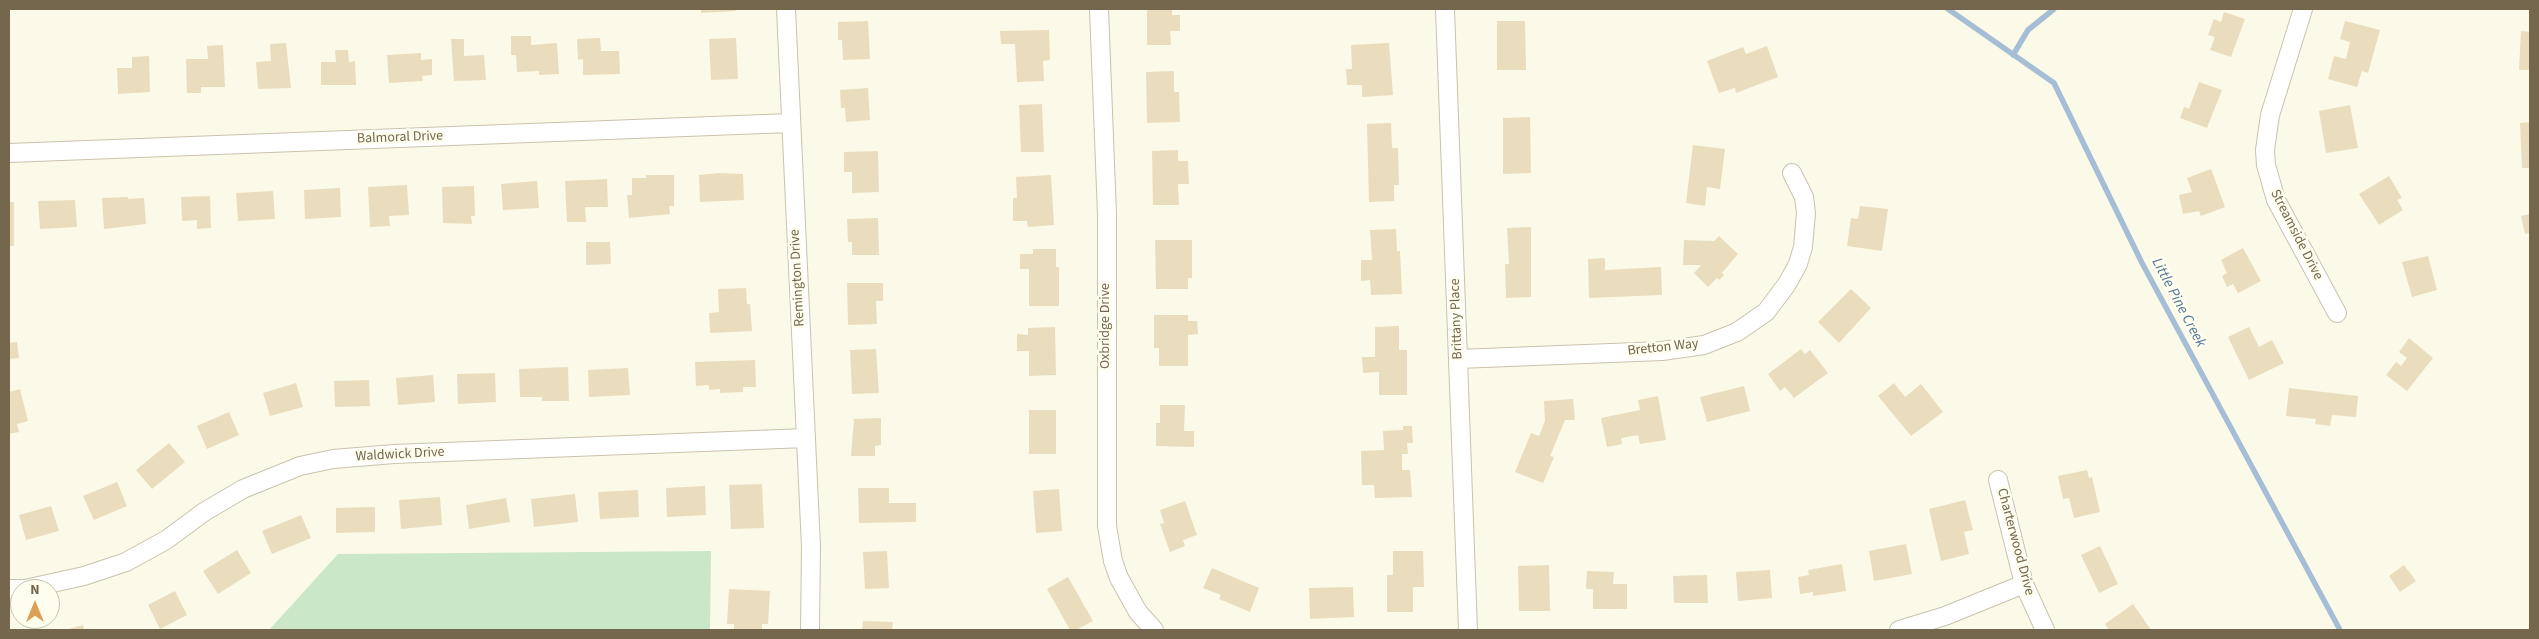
<!DOCTYPE html>
<html>
<head>
<meta charset="utf-8">
<style>
  body { margin:0 }
  #map { position:relative; width:2539px; height:639px; overflow:hidden; background:#fbfae8; font-family:"Source Sans 3",sans-serif }
  canvas { display:block }
  .frame { position:absolute; inset:0; border:10px solid #74674e; pointer-events:none }
  .north { position:absolute; left:10px; top:579px; width:50px; height:50px; box-sizing:border-box; background:#fefdee; border:1px solid #c7c1ae; border-radius:50%; rotate:0deg; font-size:14px; font-weight:700; line-height:20px; text-align:center; color:#74674e }
  .north::after { content:''; display:block; margin:auto; width:18px; height:22px; background:#dc9f56; clip-path:polygon(50% 0,100% 100%,50% 72%,0 100%) }
</style>
</head>
<body>
<div id="map">
<canvas width="2539" height="639"></canvas>
<div class="frame"></div>
<div class="north">N</div>
</div>
<script>
const context = document.querySelector('canvas').getContext('2d');
context.lineJoin = 'round';
function fill(path, color) {
  context.fillStyle = color;
  context.fill(path, 'evenodd');
}
function shape(rows) {
  const path = new Path2D();
  for (const r of rows) {
    path.moveTo(r[0], r[1]);
    for (let i = 2; i < r.length; i += 2) path.lineTo(r[i], r[i + 1]);
  }
  return path;
}
function strokePath(path, color, width, dash) {
  context.strokeStyle = color;
  context.lineWidth = width;
  context.lineCap = dash ? 'butt' : 'round';
  context.setLineDash(dash || []);
  context.stroke(path);
}
function write(font, color, halo, rows, align = 'center') {
  context.font = font + ' "Source Sans 3",sans-serif';
  context.lineWidth = 5;
  context.setLineDash([]);
  context.textBaseline = 'middle';
  context.strokeStyle = halo;
  context.fillStyle = color;
  for (const [text, x, y, turn = 0] of rows) {
    context.save();
    context.translate(x, y);
    context.rotate((+turn || 0) * Math.PI / 180);
    context.textAlign = isNaN(turn) ? turn : align;
    if (halo) context.strokeText(text, 0, 0);
    context.fillText(text, 0, 0);
    context.restore();
  }
}
const green = shape([
  [711,551,710,630,269,630,338,554]
]);
const stream = shape([
  [1948,9,2054,83,2142,263,2340,630],
  [2013,55,2028,30,2054,9]
]);
const building = shape([
  [701,9,735,9,736,11,701,13],
  [1147,9,1172,9,1172,15,1180,15,1180,31,1170,31,1171,45,1147,45],
  [2224,12,2245,19,2231,57,2210,50,2215,37,2208,35,2214,19,2221,22],
  [868,21,870,59,843,60,842,40,838,40,838,22],
  [1497,21,1525,21,1526,70,1497,70],
  [2345,21,2380,30,2368,73,2362,71,2357,87,2328,79,2334,56,2346,59,2350,42,2340,39],
  [1049,30,1050,60,1043,61,1044,81,1017,82,1015,44,1001,44,1000,31],
  [2521,31,2530,32,2530,70,2519,70],
  [511,36,531,36,531,45,557,43,559,74,539,75,539,71,517,72,516,55,511,55],
  [600,38,601,51,619,51,620,74,583,75,583,59,578,60,577,39],
  [736,38,738,79,711,80,709,39],
  [451,39,464,39,464,56,484,55,486,80,454,81],
  [286,43,291,88,258,89,256,62,271,61,270,44],
  [1389,43,1393,95,1362,97,1362,85,1347,85,1346,69,1352,69,1351,45],
  [223,45,225,87,201,87,201,93,187,93,186,59,208,59,207,46],
  [1767,46,1778,77,1736,93,1735,88,1719,93,1707,61,1743,47,1746,54],
  [335,50,348,50,349,62,355,61,356,85,321,85,321,62,336,62],
  [421,53,421,60,432,59,432,75,422,76,423,81,389,83,387,55],
  [149,56,150,92,118,94,117,68,132,68,132,57],
  [1174,71,1174,92,1179,92,1180,122,1147,123,1146,72],
  [2199,82,2222,90,2207,128,2180,118,2184,107,2189,109],
  [868,88,870,120,846,122,845,108,841,108,840,90],
  [1042,104,1044,152,1021,152,1019,105],
  [2350,105,2358,148,2326,153,2319,111],
  [1530,117,1531,173,1503,174,1503,118],
  [2530,122,2530,168,2522,168,2520,123],
  [1391,123,1392,148,1398,148,1399,185,1394,185,1394,201,1369,202,1367,124],
  [1693,145,1725,149,1720,189,1707,187,1705,206,1686,203],
  [1178,150,1178,161,1188,161,1189,184,1178,184,1179,205,1153,205,1152,151],
  [878,151,879,192,852,193,852,172,844,172,844,152],
  [2211,169,2225,207,2201,216,2199,211,2183,214,2179,195,2192,192,2187,178],
  [719,173,743,174,744,200,700,202,699,175],
  [646,175,674,175,674,206,669,206,670,214,629,218,627,195,632,195,632,178,646,178],
  [1051,175,1054,225,1028,227,1027,221,1013,221,1013,198,1017,198,1016,177],
  [2389,176,2402,198,2397,200,2403,210,2379,225,2359,194],
  [607,179,608,207,585,207,586,222,567,222,565,181],
  [537,181,539,208,503,210,501,184],
  [407,185,409,215,389,216,390,226,370,227,368,187],
  [474,186,475,216,471,216,472,224,443,223,442,187],
  [340,188,341,217,305,219,304,190],
  [273,191,275,219,238,221,236,193],
  [210,196,211,228,197,229,197,220,182,221,181,197],
  [128,197,128,199,144,198,146,224,104,229,102,198],
  [75,200,77,227,40,229,38,201],
  [9,202,14,202,14,246,9,246],
  [1860,206,1888,209,1882,251,1847,246,1851,218,1858,219],
  [2530,214,2530,233,2525,234,2521,216],
  [878,218,879,255,852,255,852,242,848,242,847,219],
  [1531,227,1531,297,1506,298,1505,264,1509,264,1507,228],
  [1396,229,1397,251,1400,251,1402,294,1371,295,1370,280,1361,281,1361,260,1372,260,1370,230],
  [1719,236,1738,254,1722,273,1724,275,1719,280,1717,278,1708,287,1694,273,1701,265,1683,265,1684,240,1714,241],
  [1155,240,1192,240,1192,278,1188,278,1188,289,1156,289],
  [586,242,610,242,611,264,586,265],
  [2243,248,2261,281,2238,293,2233,284,2227,287,2222,276,2227,273,2221,260],
  [1033,249,1056,249,1056,267,1059,267,1059,306,1029,306,1029,269,1020,269,1020,254,1033,254],
  [2428,256,2437,290,2412,297,2402,262],
  [1605,258,1605,270,1661,267,1662,295,1589,298,1588,259],
  [847,283,883,283,883,301,876,301,877,324,848,325],
  [746,288,747,304,750,304,752,331,710,333,709,313,719,312,718,289],
  [1851,289,1871,308,1839,343,1818,322],
  [1154,315,1188,315,1188,321,1197,321,1198,334,1188,335,1188,366,1159,366,1159,348,1154,348],
  [1399,326,1399,350,1407,350,1407,395,1379,395,1379,372,1363,373,1362,357,1375,357,1375,327],
  [1055,327,1056,375,1029,376,1029,351,1017,351,1017,334,1028,335,1028,328],
  [2249,327,2259,347,2272,340,2284,363,2249,380,2228,337],
  [2409,338,2433,358,2407,391,2386,375,2396,362,2401,366,2407,358,2399,352],
  [17,342,19,358,9,359,9,343],
  [876,349,879,393,852,394,850,350],
  [1801,349,1805,354,1810,350,1828,373,1794,398,1785,387,1780,391,1768,374],
  [755,360,756,387,743,387,743,392,720,393,720,389,709,390,709,385,696,386,695,362],
  [568,367,569,401,542,401,542,397,520,397,519,369],
  [628,368,630,395,589,397,588,370],
  [495,373,496,402,458,404,457,374],
  [433,375,435,402,398,405,396,378],
  [369,380,370,406,335,407,334,381],
  [296,383,303,407,270,416,263,393],
  [1894,383,1905,397,1921,384,1943,412,1911,436,1878,396],
  [1744,386,1750,411,1707,422,1700,397],
  [2289,388,2358,396,2356,417,2332,415,2330,426,2315,424,2316,419,2286,416],
  [20,389,28,421,17,424,19,432,9,434,9,392],
  [1658,396,1666,440,1640,444,1638,435,1621,438,1622,444,1607,447,1601,418,1640,410,1638,400],
  [1573,399,1575,420,1565,420,1550,456,1554,457,1543,483,1515,472,1531,433,1539,436,1545,421,1544,401],
  [1160,405,1185,405,1184,431,1194,431,1194,447,1156,446,1156,423,1160,423],
  [1029,410,1056,410,1056,454,1029,454],
  [229,412,239,435,207,449,197,426],
  [881,418,881,445,875,446,875,456,851,456,854,419],
  [1403,426,1412,426,1413,443,1407,443,1408,454,1402,454,1402,470,1410,470,1412,497,1375,498,1374,485,1362,485,1361,451,1384,450,1383,431,1403,430],
  [169,443,185,462,152,489,136,470],
  [2087,470,2089,478,2092,477,2100,512,2074,518,2069,498,2063,499,2058,476],
  [117,482,127,506,94,520,83,496],
  [762,484,764,528,731,529,729,485],
  [705,486,706,515,667,517,666,488],
  [858,488,889,488,889,503,916,503,916,522,859,523],
  [1059,489,1062,531,1036,533,1033,491],
  [638,490,639,517,600,519,598,492],
  [575,494,578,522,534,527,531,499],
  [440,497,442,525,401,529,399,500],
  [506,498,510,522,469,529,466,505],
  [1965,500,1973,530,1964,532,1969,554,1941,561,1929,509],
  [1185,501,1197,535,1183,540,1185,546,1170,552,1160,524,1164,523,1160,510],
  [51,506,59,531,26,540,19,515],
  [375,507,375,532,336,533,336,508],
  [301,515,311,538,272,554,262,531],
  [1906,544,1912,574,1874,581,1869,551],
  [2100,546,2118,584,2099,593,2081,555],
  [237,550,251,573,218,594,203,571],
  [887,551,889,588,865,589,863,552],
  [1393,551,1423,551,1424,587,1413,587,1413,612,1387,612,1387,575,1393,575],
  [1842,564,1846,591,1813,596,1813,592,1800,594,1798,577,1809,575,1808,570],
  [1549,565,1550,611,1519,611,1518,566],
  [2404,565,2416,581,2400,592,2389,576],
  [1212,568,1259,588,1250,612,1219,599,1221,595,1203,588],
  [1770,570,1772,598,1738,601,1736,572],
  [1587,571,1614,572,1613,584,1627,584,1627,609,1593,609,1593,589,1586,589],
  [1707,575,1708,603,1674,603,1673,576],
  [1068,577,1093,621,1076,630,1070,630,1047,589],
  [1353,587,1354,617,1310,619,1309,588],
  [729,589,770,591,768,624,762,624,762,630,734,630,734,624,727,624],
  [175,591,187,615,160,629,148,605],
  [2133,604,2151,630,2109,630,2105,624],
  [863,621,893,622,892,630,862,630],
  [83,625,84,630,65,630]
]);
const minor = shape([
  [786,9,811,547,810,630],
  [1099,9,1107,215,1107,526,1113,561,1119,578,1138,612,1154,630],
  [1445,9,1468,630],
  [2303,9,2270,115,2265,150,2266,165,2276,200,2337,313],
  [9,153,790,123],
  [1458,359,1662,351,1704,345,1737,332,1766,312,1787,284,1798,264,1803,247,1806,213,1804,197,1792,173],
  [1998,480,2024,584,2045,630],
  [9,589,22,589],
  [25,589,84,576,126,562,166,540,204,512,243,489,300,466,333,459,394,454,806,438],
  [1899,630,1945,616,2024,584]
]);
const streetNames = [
  ["Balmoral Drive",400,138,-2],
  ["Streamside Drive",2296,235,63],
  ["Remington Drive",798,278,-93],
  ["Brittany Place",1457,319,-92],
  ["Oxbridge Drive",1106,326,-90],
  ["Bretton Way",1663,348,-6],
  ["Waldwick Drive",400,455,-3],
  ["Charterwood Drive",2015,542,75]
];
const waterNames = [
  ["Little Pine Creek",2178,303,62]
];
fill(green, '#cae8c7');
strokePath(stream, '#a5bed5', 5.5);
fill(building, '#eaddbd');
strokePath(minor, '#cac2ac', 20);
strokePath(minor, '#fff', 18);
write('14px', '#74674e', '#fefdee', streetNames);
write('italic 15px', '#53779a', '#fefdee', waterNames);
</script>
</body>
</html>
